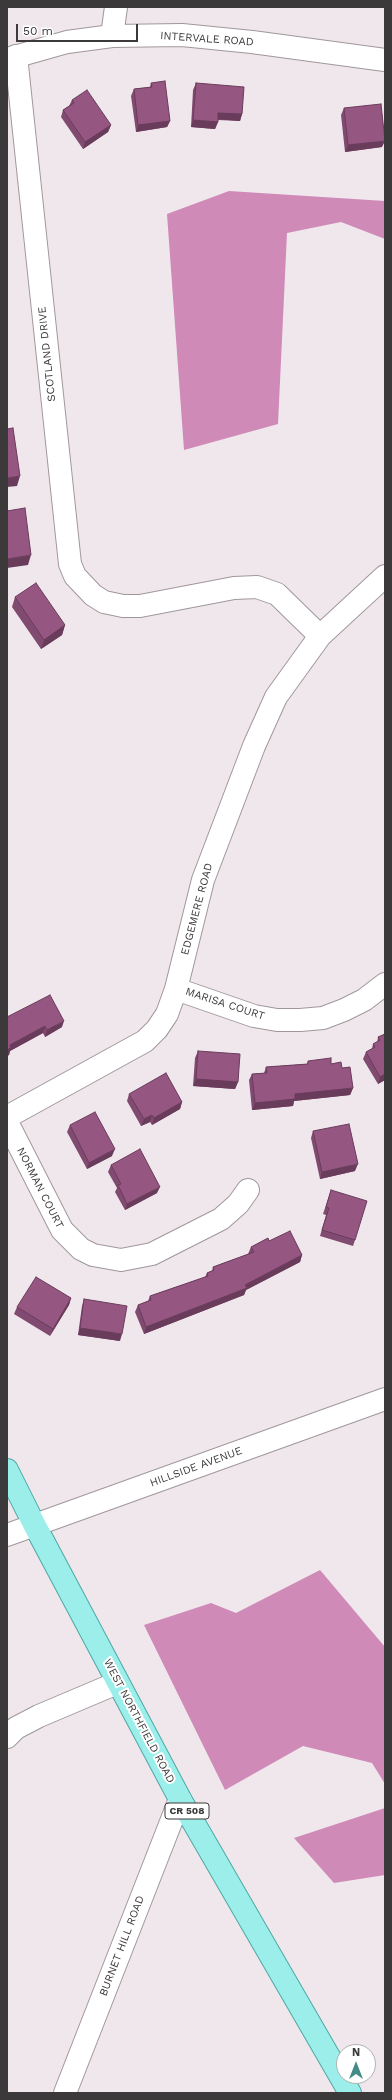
<!DOCTYPE html>
<html>
<head>
<meta charset="utf-8">
<style>
  body { margin:0 }
  #map { position:relative; width:392px; height:2100px; overflow:hidden; background:#f0e7ec; font-family:"Work Sans",sans-serif }
  canvas { display:block }
  .frame { position:absolute; inset:0; border:8px solid #3c393b; pointer-events:none }
  .north { position:absolute; left:336px; top:2044px; width:40px; height:40px; box-sizing:border-box; background:#fff; border:1px solid #b1b0b1; border-radius:50%; rotate:0deg; font-size:11px; font-weight:700; line-height:16px; text-align:center; color:#3c393b }
  .north::after { content:''; display:block; margin:auto; width:14px; height:18px; background:#458c88; clip-path:polygon(50% 0,100% 100%,50% 72%,0 100%) }
  .scale { position:absolute; left:16px; top:24px; width:122px; height:18px; box-sizing:border-box; border:2px solid #3c393b; border-top:0; padding-left:5px; font-size:12px; line-height:14px; white-space:nowrap; color:#3c393b; -webkit-text-stroke:3px #fff; paint-order:stroke }
</style>
</head>
<body>
<div id="map">
<canvas width="392" height="2100"></canvas>
<div class="frame"></div>
<div class="north">N</div>
<div class="scale">50 m</div>
</div>
<script>
const context = document.querySelector('canvas').getContext('2d');
context.lineJoin = 'round';
function fill(path, color) {
  context.fillStyle = color;
  context.fill(path, 'evenodd');
}
function shape(rows) {
  const path = new Path2D();
  for (const r of rows) {
    path.moveTo(r[0], r[1]);
    for (let i = 2; i < r.length; i += 2) path.lineTo(r[i], r[i + 1]);
  }
  return path;
}
function strokePath(path, color, width, dash) {
  context.strokeStyle = color;
  context.lineWidth = width;
  context.lineCap = dash ? 'butt' : 'round';
  context.setLineDash(dash || []);
  context.stroke(path);
}
function write(font, color, halo, rows, align = 'center') {
  context.font = font + ' "Work Sans",sans-serif';
  context.lineWidth = 4;
  context.setLineDash([]);
  context.textBaseline = 'middle';
  context.strokeStyle = halo;
  context.fillStyle = color;
  for (const [text, x, y, turn = 0] of rows) {
    context.save();
    context.translate(x, y);
    context.rotate((+turn || 0) * Math.PI / 180);
    context.textAlign = isNaN(turn) ? turn : align;
    if (halo) context.strokeText(text, 0, 0);
    context.fillText(text, 0, 0);
    context.restore();
  }
}
const forest = shape([
  [229,191,385,201,385,239,341,222,287,233,278,424,184,450,167,214],
  [320,1570,385,1647,385,1784,372,1763,303,1746,225,1790,144,1625,211,1603,236,1613],
  [385,1808,385,1875,334,1883,294,1838]
]);
const minor = shape([
  [112,36,116,7],
  [16,56,70,564,75,576,93,595,104,602,123,606,140,606,234,588,257,587,277,594,320,636],
  [7,59,67,42,112,36,182,35,252,42,385,60],
  [176,989,254,1016,277,1020,300,1020,323,1018,344,1010,364,1000,385,984],
  [7,1117,145,1041,157,1029,167,1014,176,989,203,880,254,746,276,697,320,636,385,576],
  [7,1122,62,1230,81,1249,93,1255,121,1260,152,1254,221,1219,238,1204,248,1190],
  [7,1535,385,1399],
  [7,1737,16,1728,39,1716,117,1683],
  [65,2093,180,1799]
]);
const major = shape([
  [7,1470,34,1524,180,1799,350,2093]
]);
const wall = shape([
  [151,83,170,121,167,127,136,132,131,96,134,89,150,87],
  [196,83,242,114,240,121,218,120,218,122,215,129,191,127,193,90],
  [72,100,111,125,108,132,83,149,61,117,63,110,69,106],
  [344,108,382,147,345,152,341,115],
  [15,597,65,625,62,635,41,649,12,607],
  [7,1017,62,1027,45,1037,43,1033,10,1051,9,1055,7,1056],
  [385,1034,385,1080,378,1084,363,1059,366,1052,372,1049,373,1044,377,1043,378,1037],
  [198,1051,238,1082,235,1089,193,1086,195,1058],
  [308,1061,331,1064,342,1068,353,1088,350,1095,294,1101,293,1106,252,1110,249,1080,252,1074,264,1073,266,1067,307,1064],
  [129,1094,182,1102,180,1109,152,1125,150,1122,141,1126,127,1101],
  [70,1125,112,1156,87,1169,67,1132],
  [313,1131,355,1171,320,1179,311,1138],
  [111,1165,157,1193,125,1210,115,1192,117,1188,108,1172],
  [331,1190,355,1240,353,1246,320,1236,326,1215,323,1214],
  [269,1241,302,1255,300,1262,246,1290,244,1295,144,1334,135,1312,138,1305,148,1301,150,1296,205,1277,207,1273,212,1271,213,1267,248,1254,251,1247],
  [71,1298,69,1305,50,1336,14,1314,17,1307],
  [84,1299,120,1341,78,1335,82,1306]
]);
const shadedWall = shape([
  [218,113,242,114,240,121,216,119],
  [193,120,218,122,215,129,191,127],
  [170,121,167,127,136,132,138,125],
  [111,125,108,132,83,149,85,142],
  [385,141,382,147,345,152,348,145],
  [20,476,17,486,7,487,7,478],
  [31,555,28,565,7,568,7,559],
  [65,625,62,635,41,649,44,640],
  [64,1021,62,1027,45,1037,47,1030],
  [45,1026,43,1033,10,1051,9,1055,7,1056,7,1050,10,1045],
  [385,1074,385,1080,378,1084,380,1077],
  [196,1079,238,1082,235,1089,193,1086],
  [353,1088,350,1095,294,1101,293,1106,252,1110,255,1103,295,1094],
  [182,1102,180,1109,152,1125,154,1118],
  [152,1115,150,1122,141,1126,144,1119],
  [115,1149,112,1156,87,1169,89,1163],
  [358,1164,355,1171,320,1179,322,1172],
  [160,1187,157,1193,125,1210,127,1204],
  [302,1255,300,1262,246,1290,244,1295,144,1334,146,1327,245,1285],
  [71,1298,69,1305,50,1336,53,1329],
  [80,1328,122,1334,120,1341,78,1335]
]);
const building = shape([
  [165,81,170,121,138,125,134,89,152,87,151,83,165,81],
  [196,83,244,87,242,114,218,113,218,122,193,120,196,83],
  [87,90,111,125,85,142,63,110,74,103,72,100,87,90],
  [381,104,385,141,348,145,344,108,381,104],
  [13,428,20,476,7,478,7,429,13,428],
  [25,508,31,555,7,559,7,511,25,508],
  [36,583,65,625,44,640,15,597,36,583],
  [50,995,64,1021,47,1030,45,1026,10,1045,11,1048,7,1050,7,1017,50,995],
  [385,1034,385,1074,380,1077,366,1052,375,1047,373,1044,380,1040,378,1037,385,1034],
  [198,1051,240,1054,238,1082,196,1079,198,1051],
  [331,1058,331,1064,341,1062,342,1068,350,1067,353,1088,295,1094,295,1099,255,1103,252,1074,267,1073,266,1067,308,1064,308,1061,331,1058],
  [166,1073,182,1102,154,1118,152,1115,144,1119,129,1094,166,1073],
  [95,1112,115,1149,89,1163,70,1125,95,1112],
  [349,1124,358,1164,322,1172,313,1131,349,1124],
  [140,1149,160,1187,127,1204,118,1185,121,1184,111,1165,140,1149],
  [331,1190,367,1201,355,1240,322,1230,329,1208,326,1207,331,1190],
  [290,1231,302,1255,245,1285,247,1288,146,1327,138,1305,151,1300,150,1296,208,1276,207,1273,214,1270,213,1267,254,1252,251,1247,268,1238,269,1241,290,1231],
  [36,1277,71,1298,53,1329,17,1307,36,1277],
  [84,1299,127,1306,122,1334,80,1328,84,1299]
]);
const shields = [
  [187,1811,44]
];
const shieldNames = [
  ["CR 508",187,1811]
];
const streetNames = [
  ["INTERVALE ROAD",207,39,4],
  ["SCOTLAND DRIVE",47,354,-96],
  ["EDGEMERE ROAD",197,909,-75],
  ["MARISA COURT",225,1004,18],
  ["NORMAN COURT",40,1188,63],
  ["HILLSIDE AVENUE",196,1467,-20],
  ["WEST NORTHFIELD ROAD",139,1721,62],
  ["BURNET HILL ROAD",122,1946,-69]
];
fill(forest, '#cf8ab8');
strokePath(minor, '#a0979c', 24);
strokePath(major, '#4ea8a4', 24);
strokePath(minor, '#fff', 22);
strokePath(major, '#9beeea', 22);
fill(wall, '#814a70');
fill(shadedWall, '#693c5b');
fill(building, '#965682');
strokePath(building, '#693c5b', 1);
for (const [x, y, w] of shields) {
  const box = new Path2D();
  box.roundRect(x - w / 2, y - 8, w, 16, 3);
  context.fillStyle = '#fff';
  context.fill(box);
  strokePath(box, '#3c393b', 1);
}
write('bold 10px', '#3c393b', null, shieldNames);
write('11px', '#3c393b', '#fff', streetNames);
</script>
</body>
</html>
